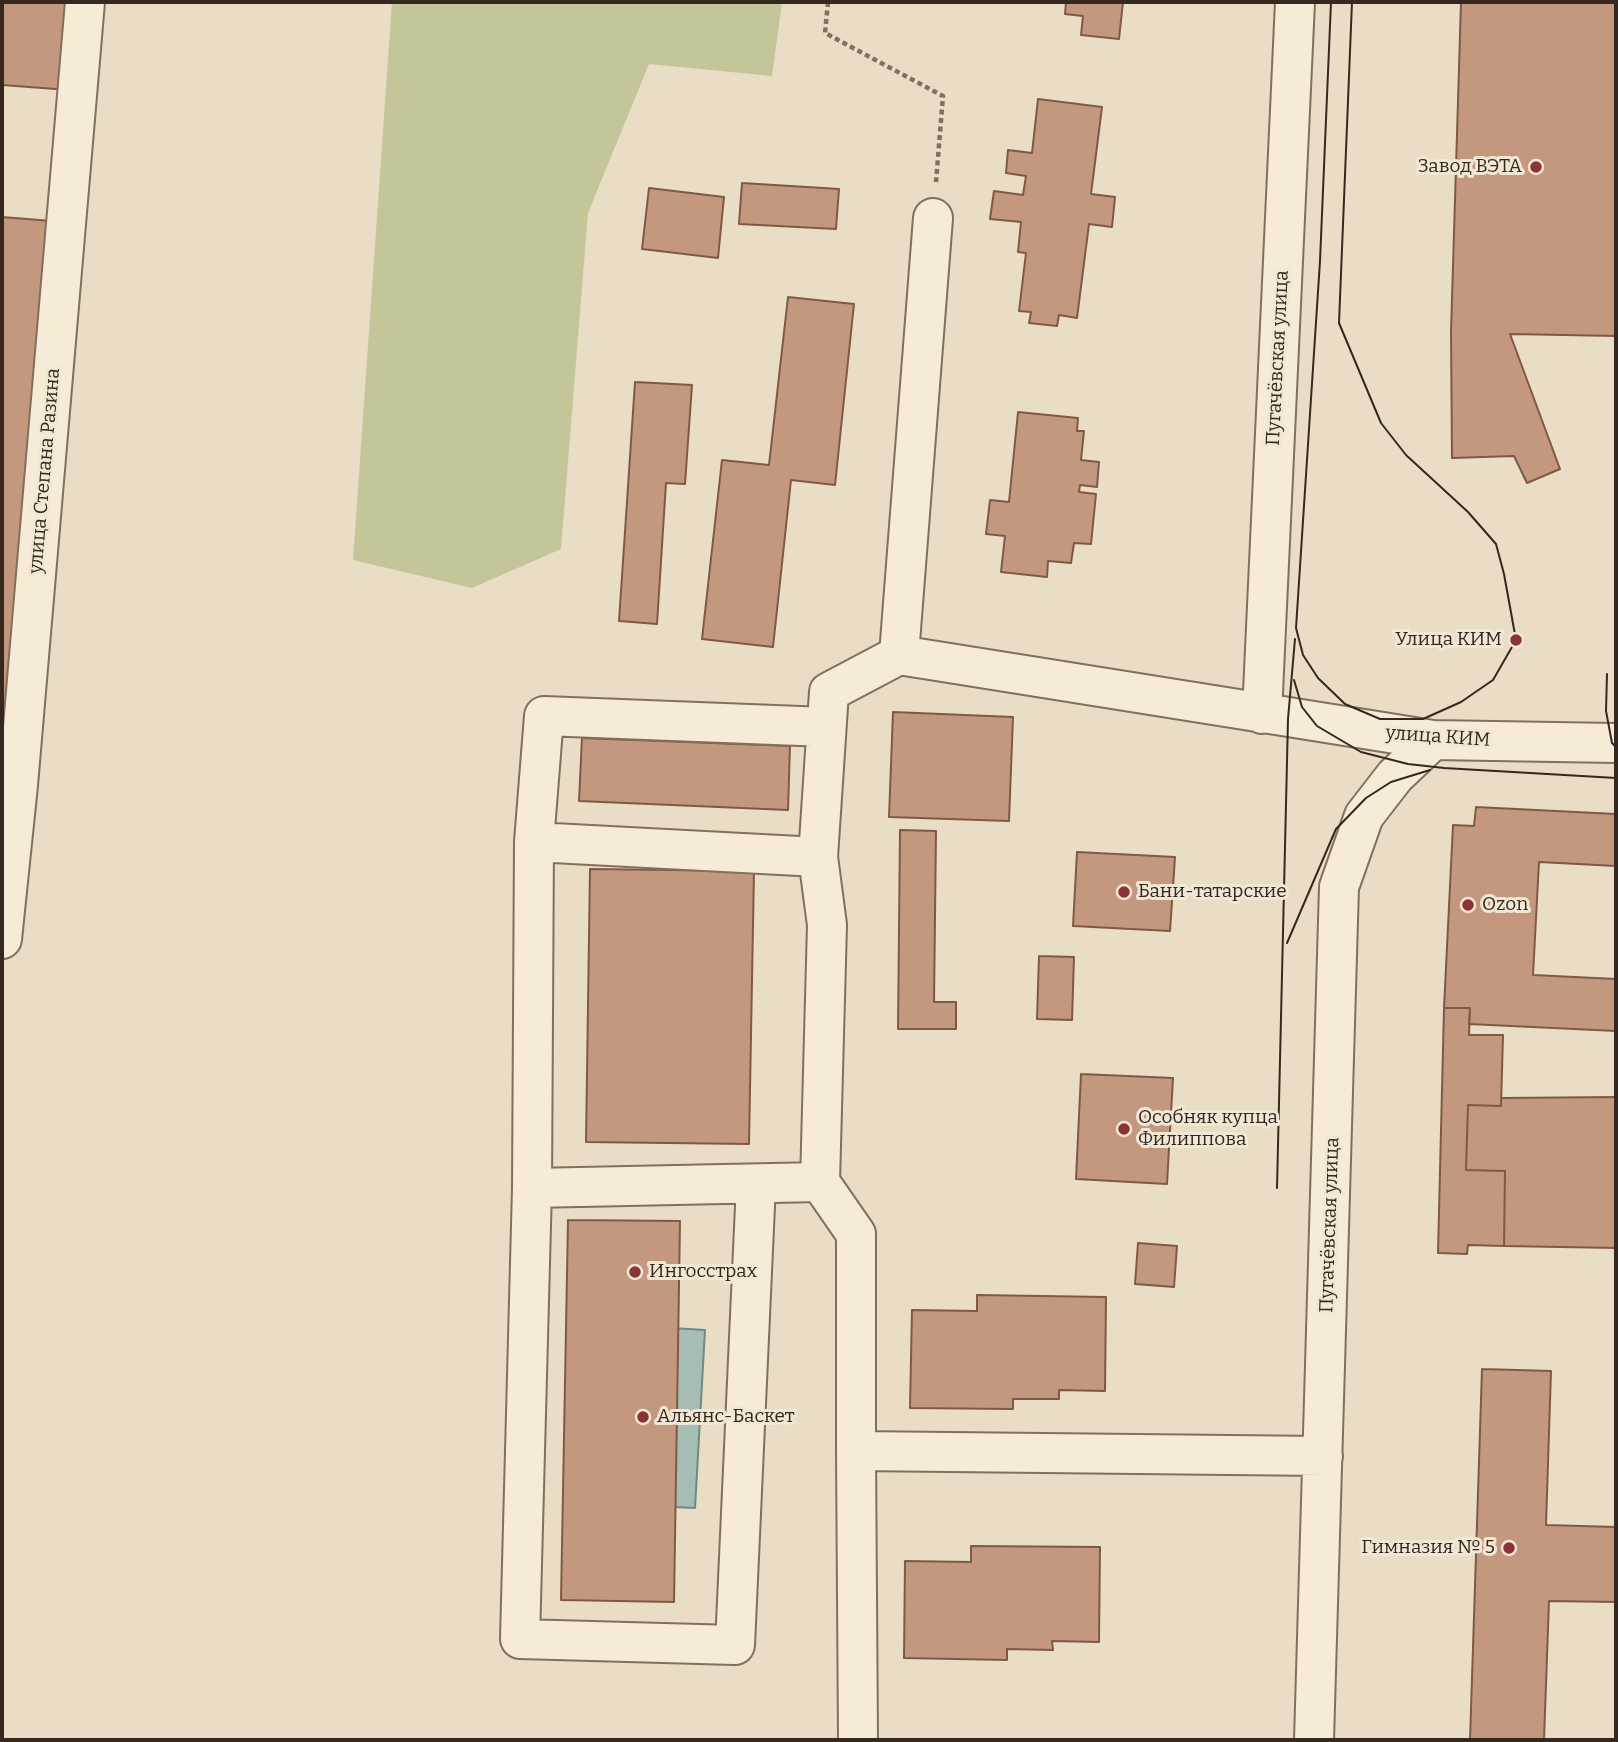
<!DOCTYPE html>
<html>
<head>
<meta charset="utf-8">
<style>
  body { margin:0 }
  #map { position:relative; width:1618px; height:1742px; overflow:hidden; background:#e9ddc5; font-family:Bitter,serif }
  canvas { display:block }
  .frame { position:absolute; inset:0; border:4px solid #34281f; pointer-events:none }
</style>
</head>
<body>
<div id="map">
<canvas width="1618" height="1742"></canvas>
<div class="frame"></div>
</div>
<script>
const context = document.querySelector('canvas').getContext('2d');
context.lineJoin = 'round';
function fill(path, color) {
  context.fillStyle = color;
  context.fill(path, 'evenodd');
}
function shape(rows) {
  const path = new Path2D();
  for (const r of rows) {
    path.moveTo(r[0], r[1]);
    for (let i = 2; i < r.length; i += 2) path.lineTo(r[i], r[i + 1]);
  }
  return path;
}
function strokePath(path, color, width, dash) {
  context.strokeStyle = color;
  context.lineWidth = width;
  context.lineCap = dash ? 'butt' : 'round';
  context.setLineDash(dash || []);
  context.stroke(path);
}
function write(font, color, halo, rows, align = 'center') {
  context.font = font + ' Bitter,serif';
  context.lineWidth = 6;
  context.setLineDash([]);
  context.textBaseline = 'middle';
  context.strokeStyle = halo;
  context.fillStyle = color;
  for (const [text, x, y, turn = 0] of rows) {
    context.save();
    context.translate(x, y);
    context.rotate((+turn || 0) * Math.PI / 180);
    context.textAlign = isNaN(turn) ? turn : align;
    if (halo) context.strokeText(text, 0, 0);
    context.fillText(text, 0, 0);
    context.restore();
  }
}
const green = shape([
  [392,2,782,2,772,76,649,64,588,213,561,549,472,588,353,560]
]);
const water = shape([
  [588,1323,705,1330,695,1508,585,1503,588,1323]
]);
const building = shape([
  [2,2,76,2,69,90,2,85,2,2],
  [1066,2,1123,2,1119,39,1081,35,1083,16,1065,14,1066,2],
  [1461,2,1616,2,1616,336,1510,334,1560,469,1527,483,1514,456,1452,458,1451,332,1461,2],
  [1038,99,1102,107,1091,194,1115,197,1112,227,1089,224,1077,318,1059,315,1057,326,1029,323,1031,312,1019,311,1026,253,1018,252,1021,222,990,219,994,191,1023,195,1026,176,1006,173,1008,150,1032,153,1038,99],
  [742,183,839,189,836,229,739,224,742,183],
  [649,188,724,197,718,258,642,249,649,188],
  [2,217,52,221,2,750,2,217],
  [788,297,854,304,835,485,791,480,773,647,702,639,722,460,769,465,788,297],
  [635,382,692,385,685,484,666,483,657,624,619,621,635,382],
  [1018,412,1078,418,1077,431,1084,431,1081,460,1099,462,1097,487,1080,485,1079,492,1096,494,1091,544,1074,543,1071,563,1048,561,1047,577,1001,572,1005,536,986,534,990,500,1009,502,1018,412],
  [893,712,1013,717,1009,821,889,817,893,712],
  [582,738,790,746,788,810,579,801,582,738],
  [1476,807,1616,814,1616,866,1539,862,1533,975,1616,979,1616,1031,1469,1024,1470,1008,1444,1008,1453,825,1474,826,1476,807],
  [900,830,936,831,934,1002,956,1002,956,1029,898,1029,900,830],
  [1077,852,1175,857,1170,931,1073,926,1077,852],
  [590,869,754,871,749,1144,586,1142,590,869],
  [1039,956,1074,957,1072,1020,1037,1019,1039,956],
  [1444,1008,1470,1008,1469,1035,1503,1035,1501,1106,1468,1105,1466,1170,1505,1171,1504,1246,1468,1245,1467,1254,1438,1253,1444,1008],
  [1081,1074,1173,1078,1167,1184,1076,1179,1081,1074],
  [1616,1097,1616,1248,1504,1246,1505,1171,1466,1170,1468,1105,1501,1106,1501,1098,1616,1097],
  [568,1220,680,1221,674,1602,561,1600,568,1220],
  [1138,1243,1177,1246,1174,1287,1135,1284,1138,1243],
  [977,1295,1106,1297,1105,1391,1059,1390,1059,1399,1013,1399,1013,1409,910,1408,912,1310,977,1311,977,1295],
  [1482,1369,1551,1371,1546,1525,1616,1527,1616,1602,1549,1601,1544,1740,1470,1740,1482,1369],
  [971,1546,1100,1547,1099,1642,1052,1641,1053,1650,1007,1649,1007,1660,904,1658,905,1561,971,1562,971,1546]
]);
const path = shape([
  [828,2,825,33,943,96,936,182]
]);
const minor = shape([
  [899,655,933,218],
  [1262,714,1295,2],
  [534,842,544,716,826,727],
  [818,857,829,692,899,655,1433,740,1616,743],
  [2,939,18,785,85,2],
  [756,1184,735,1645,520,1639,532,1188,820,1182,856,1234,856,1451],
  [532,1188,534,842,818,857,827,925,820,1182],
  [858,1740,856,1451,1323,1456],
  [1314,1740,1339,887,1364,816,1395,776,1433,740]
]);
const tram = shape([
  [1331,2,1320,261,1296,628,1303,655,1318,678,1345,704,1380,719,1423,719,1461,702,1493,680,1516,640,1504,574,1496,544,1468,512,1406,455,1381,423,1339,323,1352,2],
  [1607,674,1606,711,1612,743,1616,747],
  [1294,680,1302,707,1317,726,1361,752,1408,764,1444,768,1616,778],
  [1287,943,1336,829,1366,798,1391,782,1430,770],
  [1277,1188,1288,719,1295,639]
]);
const markers = [
  [1536,167,7,"#8c3338"],
  [1516,640,7,"#8c3338"],
  [1124,892,7,"#8c3338"],
  [1468,905,7,"#8c3338"],
  [1124,1129,7,"#8c3338"],
  [635,1272,7,"#8c3338"],
  [643,1417,7,"#8c3338"],
  [1509,1548,7,"#8c3338"]
];
const poiNames = [
  ["Завод ВЭТА",1522,167,"right"],
  ["Улица КИМ",1502,640,"right"],
  ["Бани-татарские",1138,892],
  ["Ozon",1482,905],
  ["Особняк купца",1138,1118],
  ["Филиппова",1138,1140],
  ["Ингосстрах",649,1272],
  ["Альянс-Баскет",657,1417],
  ["Гимназия № 5",1495,1548,"right"]
];
const streetNames = [
  ["Пугачёвская улица",1278,358,-87],
  ["улица Степана Разина",45,471,-85],
  ["улица КИМ",1438,737,4],
  ["Пугачёвская улица",1330,1225,-88]
];
fill(green, '#c4c69a');
fill(water, '#a6bdb5');
strokePath(water, '#6e8a82', 2);
fill(building, '#c4987f');
strokePath(building, '#7f5945', 2);
strokePath(minor, '#836f5d', 42);
strokePath(path, '#836f5d', 4.5, [5, 3.5]);
strokePath(minor, '#f5ebd7', 38);
strokePath(tram, '#34281f', 2);
for (const [x, y, r, color] of markers) {
  const dot = new Path2D();
  dot.arc(x, y, r, 0, 2 * Math.PI);
  context.fillStyle = color;
  context.fill(dot);
  strokePath(dot, '#f2e7d4', 2.5);
}
write('19px', '#34281f', '#f2e7d4', poiNames, 'left');
write('19px', '#34281f', '#f2e7d4', streetNames);
</script>
</body>
</html>
